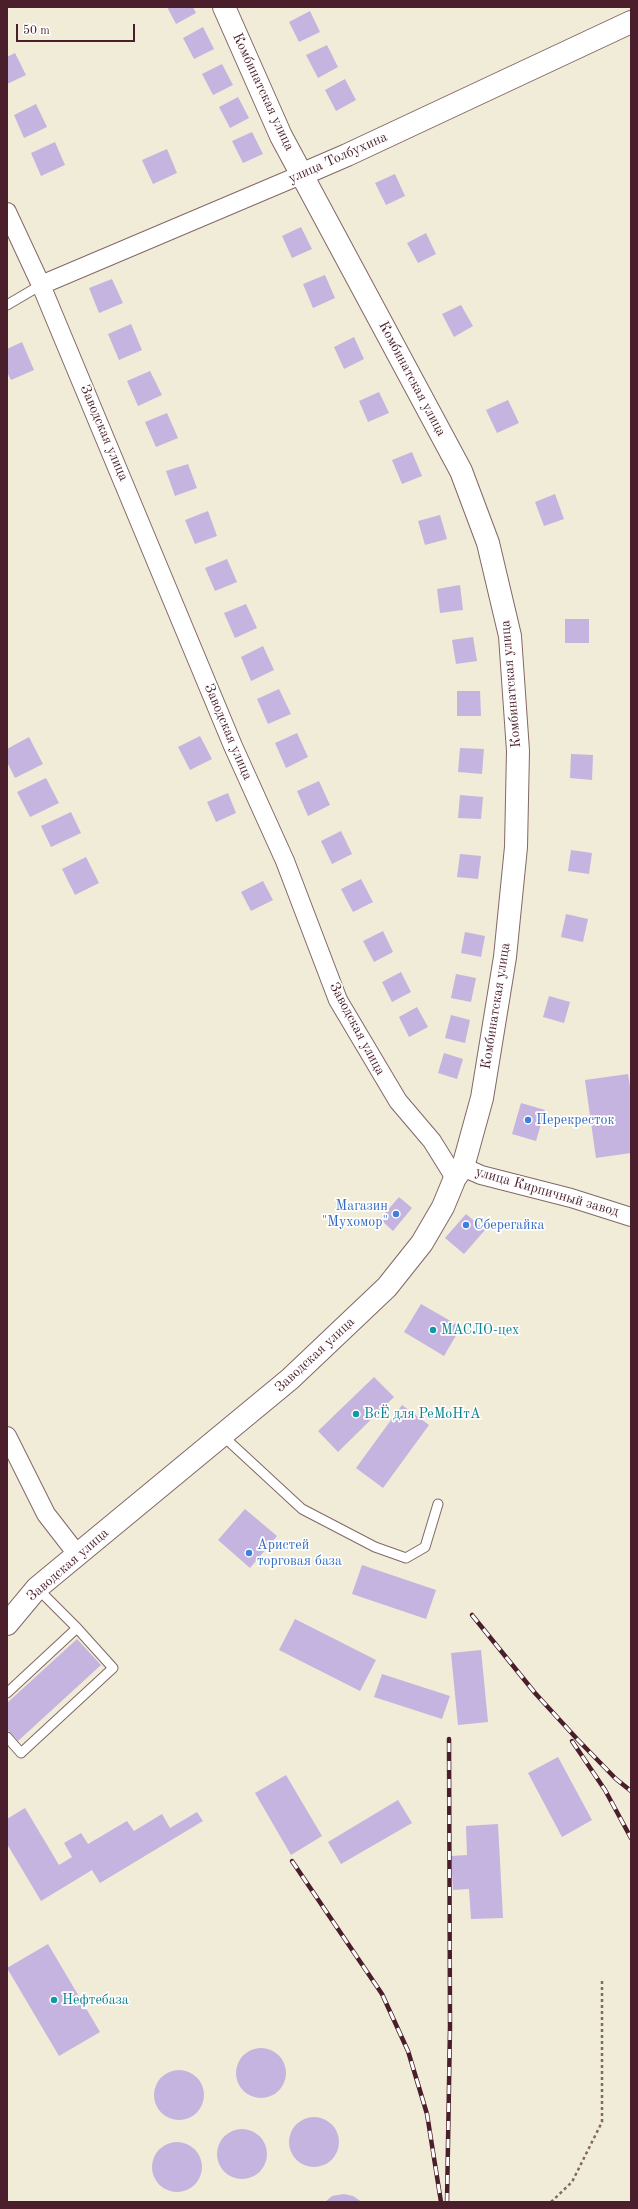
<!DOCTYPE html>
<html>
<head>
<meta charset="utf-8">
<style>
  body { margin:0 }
  #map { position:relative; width:638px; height:2209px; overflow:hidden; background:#f0ecd7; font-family:"Old Standard TT",serif }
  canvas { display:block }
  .frame { position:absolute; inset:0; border:8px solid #4a1f2b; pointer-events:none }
  .scale { position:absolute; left:16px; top:24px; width:119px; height:18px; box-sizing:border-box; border:2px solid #4a1f2b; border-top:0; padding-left:5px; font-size:12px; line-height:14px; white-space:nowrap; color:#4a1f2b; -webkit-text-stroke:3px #fff; paint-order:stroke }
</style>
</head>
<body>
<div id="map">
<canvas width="638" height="2209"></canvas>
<div class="frame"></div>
<div class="scale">50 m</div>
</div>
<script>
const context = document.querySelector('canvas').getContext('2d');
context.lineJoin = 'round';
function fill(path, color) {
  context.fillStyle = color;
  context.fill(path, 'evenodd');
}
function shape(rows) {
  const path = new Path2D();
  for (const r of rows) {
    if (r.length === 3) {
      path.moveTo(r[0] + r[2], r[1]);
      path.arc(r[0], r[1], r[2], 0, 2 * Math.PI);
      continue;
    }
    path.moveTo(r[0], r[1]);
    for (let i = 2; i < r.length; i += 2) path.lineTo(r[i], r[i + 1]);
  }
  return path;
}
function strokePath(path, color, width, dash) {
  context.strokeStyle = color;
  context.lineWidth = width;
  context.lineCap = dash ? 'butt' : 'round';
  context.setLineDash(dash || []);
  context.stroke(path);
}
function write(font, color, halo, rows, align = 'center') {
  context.font = font + ' "Old Standard TT",serif';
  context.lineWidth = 3.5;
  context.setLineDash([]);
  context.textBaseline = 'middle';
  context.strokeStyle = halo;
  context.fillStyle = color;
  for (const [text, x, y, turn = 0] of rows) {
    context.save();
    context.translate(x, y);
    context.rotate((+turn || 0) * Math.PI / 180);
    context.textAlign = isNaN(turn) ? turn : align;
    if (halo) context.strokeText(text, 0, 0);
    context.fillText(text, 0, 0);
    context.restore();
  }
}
const building = shape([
  [167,7,193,7,196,13,176,24],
  [310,11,320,32,299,42,289,22],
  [203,27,214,49,194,59,183,38],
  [327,45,338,67,318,78,306,55],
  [15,53,26,75,7,84,7,57],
  [222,64,233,85,213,95,202,74],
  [345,79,356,100,336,111,325,90],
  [238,97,249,118,230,128,219,107],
  [36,104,47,127,24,138,14,115],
  [252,132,263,154,243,163,232,141],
  [55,142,65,165,41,176,31,153],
  [167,149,177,173,153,184,142,160],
  [395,174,405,196,386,205,375,183],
  [301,227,312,249,292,258,282,236],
  [426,233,436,254,418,263,407,243],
  [325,275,335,298,313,308,303,284],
  [112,279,123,303,99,313,89,288],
  [461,305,473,326,454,337,442,314],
  [131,324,142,350,119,360,108,334],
  [354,337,364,359,344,369,334,347],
  [22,342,34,370,11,380,7,372,7,349],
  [150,371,162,395,138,406,127,381],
  [379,392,389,413,368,422,359,401],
  [508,400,519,423,497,433,486,410],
  [167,413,178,438,156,447,145,422],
  [412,452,422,476,402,484,392,460],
  [188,464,197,488,175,496,166,471],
  [555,494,564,519,544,526,535,502],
  [208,511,217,536,195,544,185,520],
  [440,515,447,539,425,545,418,521],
  [227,559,237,582,215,591,205,568],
  [460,585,463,610,440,613,437,589],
  [246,604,257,628,235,638,224,613],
  [565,619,589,619,589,643,565,643],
  [473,637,477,661,456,664,452,640],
  [263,646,274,670,251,681,241,657],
  [279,689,291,714,268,724,257,699],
  [457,691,480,691,481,716,457,716],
  [297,733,308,757,286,768,275,743],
  [200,736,212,759,190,770,178,747],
  [29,737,43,764,15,778,7,762,7,749],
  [460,748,484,749,482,774,458,772],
  [571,754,593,755,592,780,570,778],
  [46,778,59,803,30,817,17,792],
  [319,781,330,805,308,816,297,791],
  [228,793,236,813,216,822,207,802],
  [460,795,483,797,481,819,458,818],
  [71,812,81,833,51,847,41,826],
  [341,831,352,854,332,864,321,841],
  [571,850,592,853,589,874,568,871],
  [460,854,481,856,478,879,457,877],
  [86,857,99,883,75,895,62,869],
  [361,879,373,902,353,912,341,889],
  [263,881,273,900,251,911,241,892],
  [566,914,588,919,583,942,561,937],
  [383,931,393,952,374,962,363,941],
  [465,932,485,936,481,957,461,953],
  [401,972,411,992,392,1002,382,982],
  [456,974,476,978,471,1002,451,998],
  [549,996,570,1002,564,1023,543,1017],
  [417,1007,428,1027,409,1037,399,1017],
  [451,1015,470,1020,465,1043,445,1038],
  [444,1053,463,1059,457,1079,438,1073],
  [628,1074,631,1093,631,1153,596,1158,585,1080],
  [521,1103,545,1110,536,1141,512,1134],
  [399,1197,412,1208,393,1231,380,1219],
  [466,1214,485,1230,464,1254,445,1238],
  [421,1304,461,1327,444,1356,404,1332],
  [374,1377,394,1397,338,1452,318,1431],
  [402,1405,429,1425,383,1488,356,1468],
  [245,1509,277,1536,250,1568,218,1540],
  [362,1565,436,1590,426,1619,352,1594],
  [295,1619,376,1660,360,1691,279,1650],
  [77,1639,101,1665,18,1741,7,1729,7,1703],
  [481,1650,488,1722,458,1725,451,1653],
  [382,1674,450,1696,442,1719,374,1697],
  [558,1757,592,1820,562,1837,528,1773],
  [286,1775,322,1836,291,1855,255,1793],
  [398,1800,412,1823,341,1864,328,1842],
  [25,1808,59,1865,72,1857,64,1843,81,1833,88,1844,127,1821,134,1831,162,1814,170,1828,197,1812,203,1821,100,1883,92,1870,41,1901,7,1844,7,1819],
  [498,1824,503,1918,471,1919,469,1889,453,1890,451,1856,467,1855,466,1826],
  [48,1944,100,2032,59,2056,7,1968],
  [261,2073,25],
  [179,2095,25],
  [314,2142,25],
  [242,2154,25],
  [177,2167,25],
  [344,2194,353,2196,362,2202,325,2202,332,2196]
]);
const path = shape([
  [551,2202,572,2182,602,2122,602,1979]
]);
const service = shape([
  [7,305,41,285],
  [223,1436,302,1509,375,1547,406,1558,425,1547,438,1504],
  [7,1693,77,1628],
  [7,1737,21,1753,113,1668,77,1628,37,1588]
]);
const minor = shape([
  [7,212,41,285,233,746,285,861,338,1000,398,1101,432,1141,455,1178],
  [41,285,303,174],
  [463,1167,481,1175,571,1198,631,1217],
  [7,1436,46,1514,77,1554]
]);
const tertiary = shape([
  [303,174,347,155,631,22]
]);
const secondary = shape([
  [7,1624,37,1588,290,1379,387,1287,422,1243,443,1207,455,1178,463,1167,482,1098,505,957,516,847,518,751,510,636,488,543,461,471,281,136,224,7]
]);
const rail = shape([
  [472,1615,535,1693,578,1740,616,1779,631,1791],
  [572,1741,605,1790,631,1838],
  [292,1861,382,1994,408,2051,427,2114,441,2202],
  [447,2202,450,2027,449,1739]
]);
const markers = [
  [528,1120,4,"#3f7fe0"],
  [396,1214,4,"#3f7fe0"],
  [466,1225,4,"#3f7fe0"],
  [433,1330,4,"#0f9aa8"],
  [356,1414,4,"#0f9aa8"],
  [249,1553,4,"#3f7fe0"],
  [54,2000,4,"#0f9aa8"]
];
const streetNames = [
  ["Комбинатская улица",263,92,65],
  ["улица Толбухина",338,158,-24],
  ["Комбинатская улица",412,379,62],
  ["Заводская улица",104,433,67],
  ["Комбинатская улица",511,684,-95],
  ["Заводская улица",228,732,67],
  ["Комбинатская улица",496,1006,-81],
  ["Заводская улица",357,1029,62],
  ["улица Кирпичный завод",547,1192,16],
  ["Заводская улица",315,1355,-43],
  ["Заводская улица",68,1565,-41]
];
const shopNames = [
  ["Перекресток",536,1120],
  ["Магазин",388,1206,"right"],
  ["\"Мухомор\"",388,1222,"right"],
  ["Сберегайка",474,1225],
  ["Аристей",257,1545],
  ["торговая база",257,1561]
];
const cultureNames = [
  ["МАСЛО-цех",441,1330],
  ["ВсЁ для РеМоНтА",364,1414],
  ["Нефтебаза",62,2000]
];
fill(building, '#c5b4df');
strokePath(service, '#846767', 11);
strokePath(minor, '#846767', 20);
strokePath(tertiary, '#846767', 24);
strokePath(secondary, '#846767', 24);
strokePath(path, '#846767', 2.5, [3, 3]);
strokePath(service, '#fff', 9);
strokePath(minor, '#fff', 18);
strokePath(tertiary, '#fff', 22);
strokePath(secondary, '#fff', 22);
strokePath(rail, '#4a1f2b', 4.5);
strokePath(rail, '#fff', 3, [9]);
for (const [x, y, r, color] of markers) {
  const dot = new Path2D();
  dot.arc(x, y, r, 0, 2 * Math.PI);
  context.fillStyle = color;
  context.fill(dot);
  strokePath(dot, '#fff', 1.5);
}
write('14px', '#4a1f2b', '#fff', streetNames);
write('14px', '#366cbe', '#fff', shopNames, 'left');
write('14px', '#0d838f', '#fff', cultureNames, 'left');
</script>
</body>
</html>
